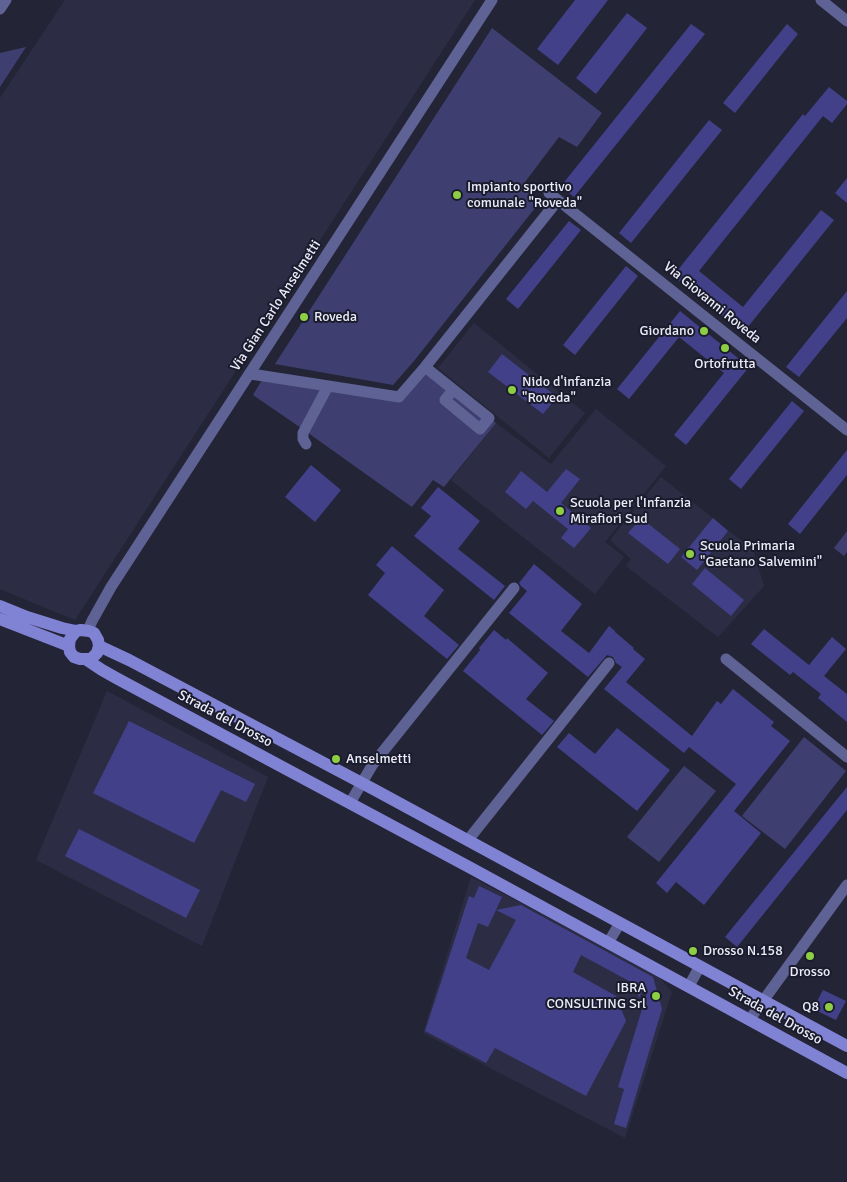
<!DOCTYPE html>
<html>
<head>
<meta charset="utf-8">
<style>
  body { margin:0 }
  canvas { display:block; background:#232436 }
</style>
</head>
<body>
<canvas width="847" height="1182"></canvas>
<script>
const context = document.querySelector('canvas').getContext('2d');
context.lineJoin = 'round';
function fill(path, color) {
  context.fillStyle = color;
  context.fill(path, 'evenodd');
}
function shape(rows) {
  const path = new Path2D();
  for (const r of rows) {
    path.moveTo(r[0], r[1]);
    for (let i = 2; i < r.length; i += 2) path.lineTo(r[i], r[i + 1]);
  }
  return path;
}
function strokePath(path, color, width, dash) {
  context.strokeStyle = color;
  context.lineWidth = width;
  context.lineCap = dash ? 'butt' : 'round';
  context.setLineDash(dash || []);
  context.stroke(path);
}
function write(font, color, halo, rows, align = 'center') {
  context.font = font + ' Signika,sans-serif';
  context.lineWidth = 4;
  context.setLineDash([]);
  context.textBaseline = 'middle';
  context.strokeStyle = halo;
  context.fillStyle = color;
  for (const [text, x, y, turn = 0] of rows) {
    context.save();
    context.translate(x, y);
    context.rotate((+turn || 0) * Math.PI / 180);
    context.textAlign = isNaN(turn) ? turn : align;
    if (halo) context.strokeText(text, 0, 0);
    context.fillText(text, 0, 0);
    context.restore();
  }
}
const built = shape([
  [65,0,475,0,75,620,0,589,0,98],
  [474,323,585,413,549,458,438,368],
  [596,409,666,466,605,542,624,557,595,594,451,480,496,423,551,464],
  [661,477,753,550,764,586,718,637,626,566,631,559,610,540],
  [107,691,268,777,202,946,36,860],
  [471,877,656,974,672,992,625,1138,423,1033]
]);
const green = shape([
  [492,28,602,113,577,147,559,137,525,182,535,208,414,361,393,385,275,364],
  [26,47,0,87,0,53],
  [429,370,496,423,444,487,433,480,412,507,304,430,253,395,262,380,325,391,401,402],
  [847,531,847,552,844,556,834,548],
  [804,737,846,771,785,849,742,816],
  [684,766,716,791,659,862,627,837]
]);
const building = shape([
  [575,0,608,0,558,65,537,49],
  [627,13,647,28,596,94,576,78],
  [691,24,705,34,574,197,561,186],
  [787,24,798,34,735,113,723,103],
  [829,87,847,101,847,104,832,123,823,116,699,271,743,307,821,210,834,220,743,333,673,276,803,114,805,116],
  [709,120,722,130,631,243,619,233],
  [847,178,847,203,835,193],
  [569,221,581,230,518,309,506,299],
  [626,266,638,276,575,355,563,345],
  [847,291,847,318,799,377,786,367],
  [680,311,749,367,686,445,674,435,724,373,679,337,629,399,617,389],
  [502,354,557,397,543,414,488,372],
  [792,401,804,411,741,489,729,479],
  [847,450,847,475,800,534,788,524],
  [311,465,341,490,315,522,285,497],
  [566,469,580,479,561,503,591,528,574,548,561,538,568,529,533,501,526,509,505,492,521,471,547,492],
  [438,487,480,521,458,549,505,586,494,600,414,536,431,516,421,508],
  [641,518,680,549,668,564,628,533],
  [713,518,728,531,697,570,681,557],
  [392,546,444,590,424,616,459,645,447,659,368,595,385,573,376,565],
  [534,564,582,604,561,631,589,653,609,626,615,631,615,632,634,648,633,649,645,659,626,682,692,736,717,701,721,704,733,689,774,722,771,726,790,741,734,811,761,833,704,905,676,882,667,893,656,883,736,784,689,747,684,753,604,689,622,667,616,663,613,657,607,655,588,677,509,613,527,591,521,586,519,583],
  [705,568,744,600,731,616,692,584],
  [764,629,809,665,832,637,846,649,824,676,847,694,847,722,818,698,821,694,793,672,790,675,751,644],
  [494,630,506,640,507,638,548,673,526,699,554,721,542,735,463,671,480,650,479,648],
  [129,721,255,784,246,802,221,790,194,843,93,793],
  [617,728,670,770,637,811,557,747,569,733,595,754],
  [847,787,847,810,737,947,725,937],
  [79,829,200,890,186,918,65,856],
  [479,886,502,897,488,927,478,923,466,958,489,970,516,920,496,910,521,905,653,977,662,1009,626,1128,614,1124,624,1089,618,1087,648,990,644,988,639,998,636,986,629,981,581,955,573,972,616,996,626,1021,586,1096,495,1048,486,1063,425,1031,469,896,474,898],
  [823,990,846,1001,836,1020,813,1009]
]);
const street = shape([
  [821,0,847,21],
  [0,9,6,0],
  [549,193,847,430],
  [425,367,489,418,480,429,445,400,453,390],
  [251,374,399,397,425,367,558,200],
  [306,444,303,439,303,433,328,386],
  [88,630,92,621,111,587,492,0],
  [726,659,847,757],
  [350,803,373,764,514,588],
  [468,840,609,663],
  [608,943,620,923],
  [689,986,700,966],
  [750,1019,847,885]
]);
const secondary = shape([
  [0,606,27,617,62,628,76,631,81,630,89,631,94,633,98,640,99,646,97,653,91,659,80,659,74,657,70,652,69,646,70,639,76,631],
  [0,619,69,646],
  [99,646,129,660,375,790,847,1046],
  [87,660,102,670,118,679,469,867,847,1073]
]);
const markers = [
  [457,195,5,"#8dce44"],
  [304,317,5,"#8dce44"],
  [704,331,5,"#8dce44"],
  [725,348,5,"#8dce44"],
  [512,390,5,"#8dce44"],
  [560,511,5,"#8dce44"],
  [690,554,5,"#8dce44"],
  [336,759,5,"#8dce44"],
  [693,951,5,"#8dce44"],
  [810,956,5,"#8dce44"],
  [656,996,5,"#8dce44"],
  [829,1007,5,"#8dce44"]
];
const poiNames = [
  ["Impianto sportivo",467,187],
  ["comunale \"Roveda\"",467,203],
  ["Roveda",314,317],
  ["Giordano",694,331,"right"],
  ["Ortofrutta",725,364,"center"],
  ["Nido d'infanzia",522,382],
  ["\"Roveda\"",522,398],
  ["Scuola per l'Infanzia",570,503],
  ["Mirafiori Sud",570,519],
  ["Scuola Primaria",700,546],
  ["\"Gaetano Salvemini\"",700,562],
  ["Anselmetti",346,759],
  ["Drosso N.158",703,951],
  ["Drosso",810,972,"center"],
  ["IBRA",646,988,"right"],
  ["CONSULTING Srl",646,1004,"right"],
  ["Q8",819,1007,"right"]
];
const streetNames = [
  ["Via Giovanni Roveda",712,303,39],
  ["Via Gian Carlo Anselmetti",276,306,-57],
  ["Strada del Drosso",225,719,28],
  ["Strada del Drosso",775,1016,29]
];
fill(built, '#2c2d45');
fill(green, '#3e3f70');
fill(building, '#424088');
strokePath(street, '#5f6294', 11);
strokePath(secondary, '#8082d4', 12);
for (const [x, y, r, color] of markers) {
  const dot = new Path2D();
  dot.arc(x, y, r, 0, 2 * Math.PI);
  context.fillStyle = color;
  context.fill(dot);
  strokePath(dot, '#1a1b2c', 2);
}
write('14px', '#ebecf8', '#1a1b2c', poiNames, 'left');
write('14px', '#ebecf8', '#1a1b2c', streetNames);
</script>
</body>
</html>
